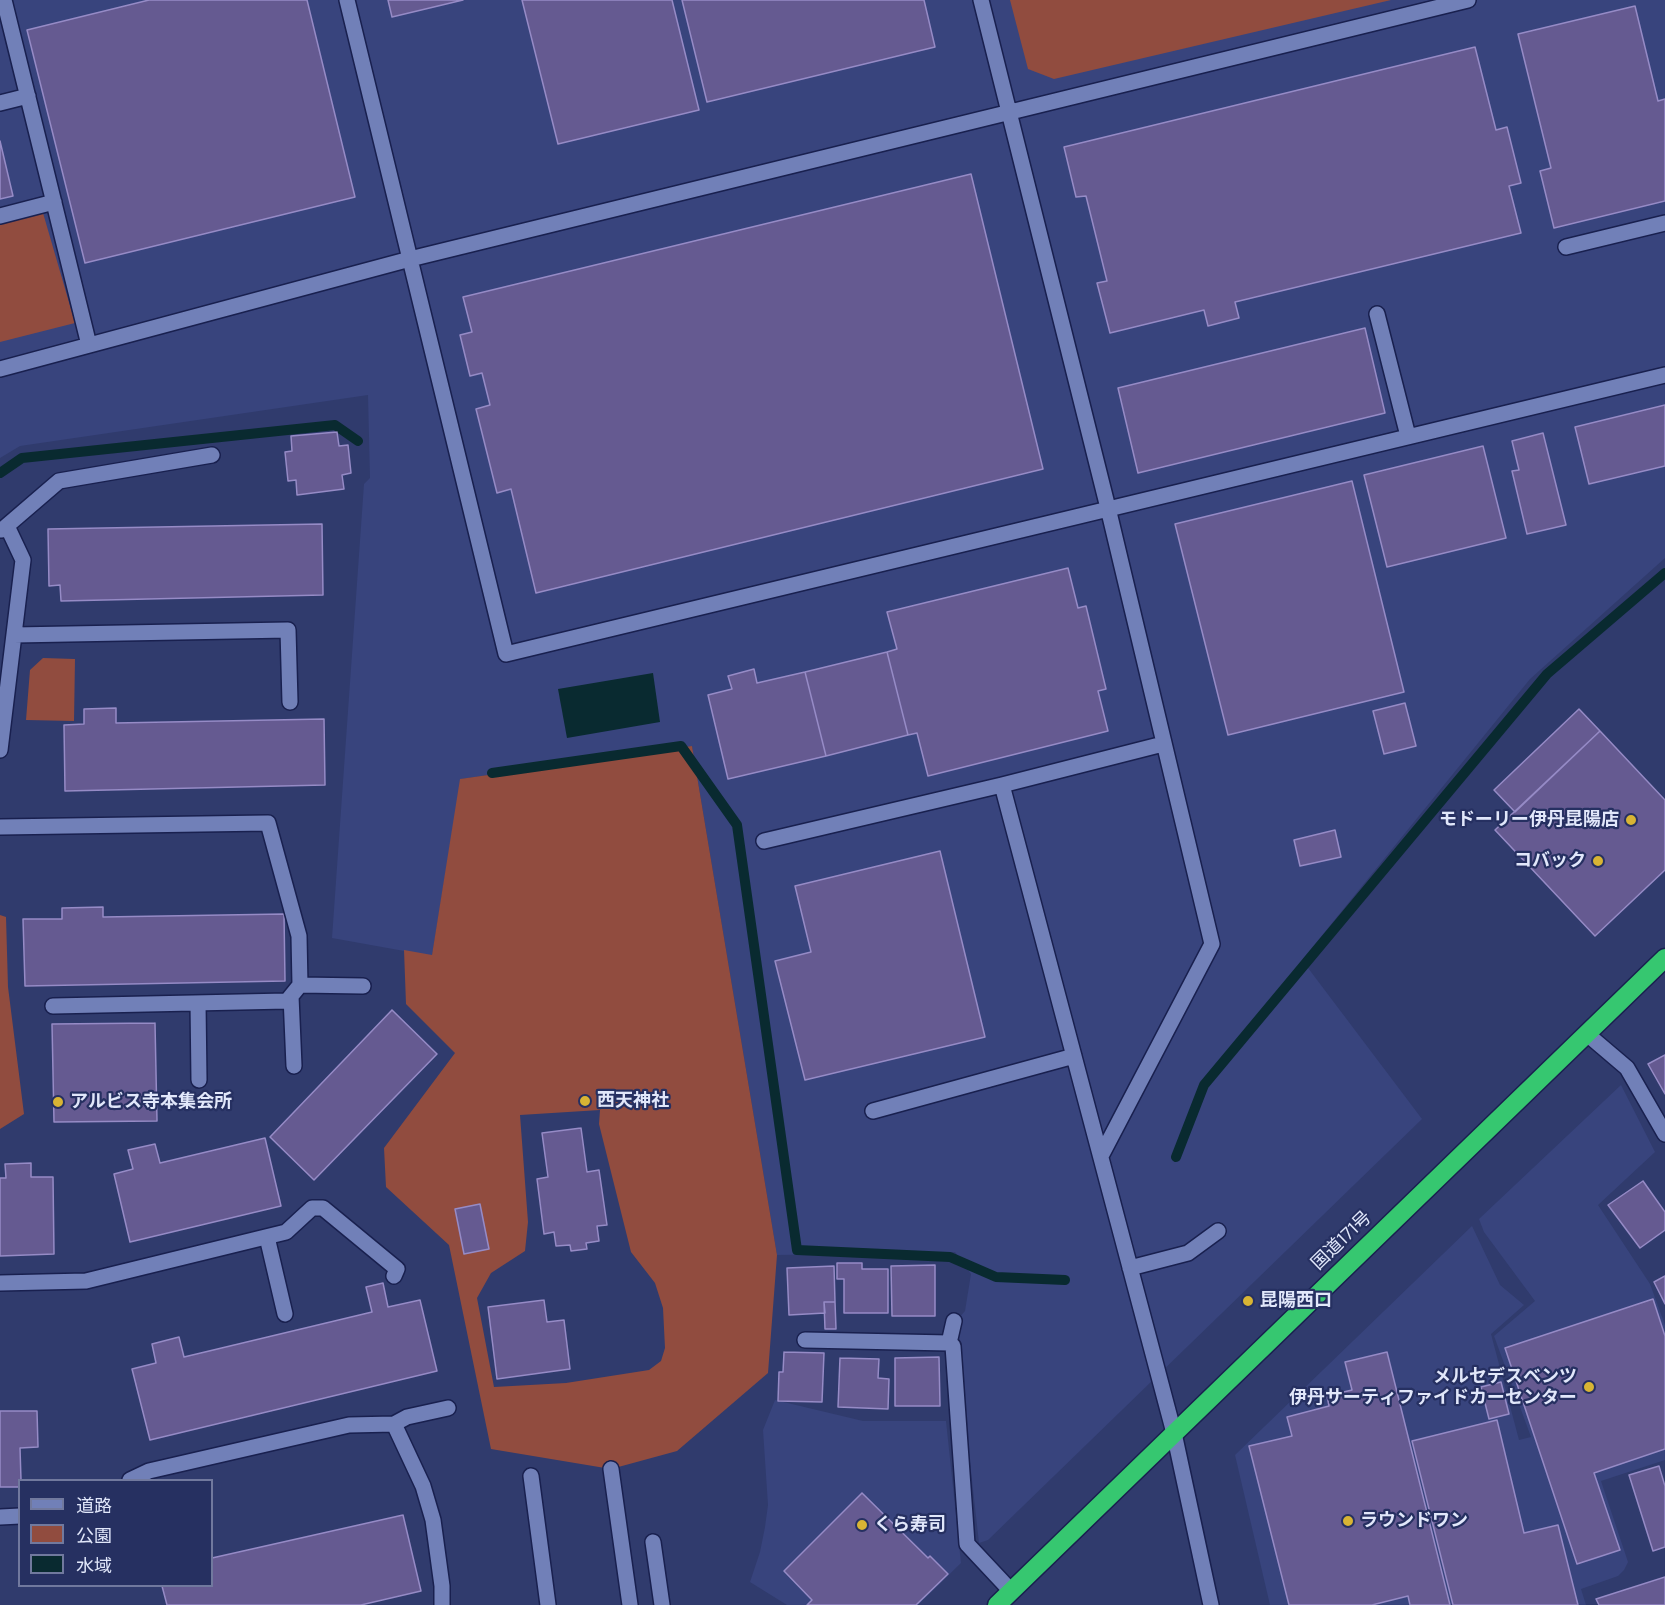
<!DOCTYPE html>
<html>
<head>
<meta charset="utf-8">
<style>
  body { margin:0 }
  #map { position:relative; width:1665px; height:1605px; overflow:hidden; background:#303b6d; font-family:"DM Sans","Noto Sans JP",sans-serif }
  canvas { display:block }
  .legend { position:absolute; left:18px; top:1479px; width:195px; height:108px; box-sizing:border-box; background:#263061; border:2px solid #71799e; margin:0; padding:8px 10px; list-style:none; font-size:18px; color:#e1e7fa }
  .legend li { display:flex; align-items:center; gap:12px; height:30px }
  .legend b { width:30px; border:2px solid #71799e }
</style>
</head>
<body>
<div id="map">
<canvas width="1665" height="1605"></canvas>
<ul class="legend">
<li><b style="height:8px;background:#7180b8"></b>道路</li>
<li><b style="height:16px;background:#914c3f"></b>公園</li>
<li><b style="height:16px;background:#092a30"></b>水域</li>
</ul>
</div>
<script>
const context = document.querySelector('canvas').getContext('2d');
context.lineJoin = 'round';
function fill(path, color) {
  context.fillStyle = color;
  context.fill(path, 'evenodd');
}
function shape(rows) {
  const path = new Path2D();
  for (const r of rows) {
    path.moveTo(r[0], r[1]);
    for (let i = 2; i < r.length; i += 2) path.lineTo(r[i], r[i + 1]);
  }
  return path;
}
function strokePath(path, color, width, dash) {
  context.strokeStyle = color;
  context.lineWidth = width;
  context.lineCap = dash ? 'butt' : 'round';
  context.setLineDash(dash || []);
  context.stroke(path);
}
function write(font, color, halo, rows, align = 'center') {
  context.font = font + ' "DM Sans","Noto Sans JP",sans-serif';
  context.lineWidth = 4.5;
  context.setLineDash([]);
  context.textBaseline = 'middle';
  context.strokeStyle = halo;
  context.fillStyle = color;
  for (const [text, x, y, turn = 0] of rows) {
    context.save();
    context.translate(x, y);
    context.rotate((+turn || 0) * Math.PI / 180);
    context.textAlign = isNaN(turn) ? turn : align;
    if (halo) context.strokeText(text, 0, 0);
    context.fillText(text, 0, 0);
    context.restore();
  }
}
const built = shape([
  [0,0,1665,0,1665,558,1530,679,1302,960,1422,1119,988,1540,979,1543,956,1336,959,1318,965,1311,971,1274,955,1252,777,1255,692,746,461,779,432,956,332,938,364,484,370,478,368,395,20,446,0,458],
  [1621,1085,1655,1152,1598,1205,1650,1284,1665,1325,1665,1460,1601,1481,1628,1562,1624,1570,1618,1576,1581,1589,1586,1605,1270,1605,1235,1455,1472,1226,1500,1285,1524,1305,1491,1334,1519,1440,1531,1437,1494,1336,1535,1301,1484,1232,1479,1219],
  [775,1400,863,1421,946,1421,961,1563,918,1605,787,1605,750,1582,760,1552,765,1527,768,1505,763,1430]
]);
const green = shape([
  [1010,0,1391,0,1054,79,1028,69],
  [43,213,75,323,0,342,0,224],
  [43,658,75,659,74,721,26,720,30,670],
  [692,746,777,1255,768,1373,677,1451,611,1469,491,1449,449,1245,386,1187,384,1148,455,1053,406,1004,404,950,432,955,460,779],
  [600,1110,599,1124,631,1252,655,1283,663,1308,665,1348,661,1361,649,1370,566,1383,494,1387,477,1298,491,1273,525,1251,528,1222,520,1115],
  [0,915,6,917,8,987,24,1114,0,1129]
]);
const water = shape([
  [653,673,660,722,567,738,558,689]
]);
const stream = shape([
  [0,473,22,458,335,425,358,441],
  [492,773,681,746,737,825,797,1250,950,1257,996,1277,1065,1280],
  [1176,1157,1204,1085,1547,674,1665,573]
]);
const building = shape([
  [149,0,307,0,355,197,85,263,27,30,149,0],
  [388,0,463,0,392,17,388,0],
  [522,0,672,0,699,110,558,144,522,0],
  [682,0,924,0,935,47,707,102,682,0],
  [1635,6,1658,101,1665,99,1665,201,1554,228,1540,171,1551,168,1518,34,1635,6],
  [1475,47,1496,130,1507,127,1521,183,1509,186,1521,233,1235,302,1239,318,1208,326,1204,310,1110,333,1097,283,1107,281,1086,196,1076,197,1064,147,1475,47],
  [0,141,13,196,0,199,0,141],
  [971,174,1043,469,536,593,511,489,497,493,476,409,490,405,482,373,470,376,460,335,472,332,463,297,971,174],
  [1365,328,1385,413,1138,473,1118,388,1365,328],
  [1665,405,1665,466,1589,484,1575,427,1665,405],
  [337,432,339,446,348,445,351,473,342,475,344,489,297,495,296,480,288,481,285,452,292,451,291,436,337,432],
  [1543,433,1566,525,1527,534,1512,471,1519,470,1512,441,1543,433],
  [1483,446,1506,538,1387,567,1364,475,1483,446],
  [1352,481,1404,692,1228,735,1175,524,1352,481],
  [322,524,323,595,61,601,60,585,49,586,48,529,322,524],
  [1068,568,1078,608,1086,606,1106,689,1098,691,1108,731,928,776,917,733,908,735,887,652,897,649,887,612,1068,568],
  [887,652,908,735,826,756,805,672,887,652],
  [754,669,757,683,805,672,826,756,728,779,708,695,732,689,728,676,754,669],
  [1405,703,1416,746,1384,754,1373,711,1405,703],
  [116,708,116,723,324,719,325,785,65,791,64,725,84,724,84,709,116,708],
  [1579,709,1600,731,1515,812,1494,790,1579,709],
  [1600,731,1665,800,1665,870,1595,936,1495,830,1600,731],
  [1335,830,1341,857,1300,866,1294,840,1335,830],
  [940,851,985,1037,805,1080,775,961,811,952,795,886,940,851],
  [103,907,103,917,284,914,285,981,25,986,23,919,62,919,62,908,103,907],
  [392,1010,437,1054,314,1180,270,1137,392,1010],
  [155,1023,157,1121,54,1122,52,1024,155,1023],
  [1665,1055,1665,1094,1648,1064,1665,1055],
  [581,1128,587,1172,599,1170,607,1225,597,1226,599,1241,586,1243,587,1249,571,1251,570,1245,556,1246,554,1232,544,1234,537,1179,548,1177,542,1133,581,1128],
  [265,1138,281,1206,130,1242,114,1174,133,1169,128,1150,155,1144,160,1163,265,1138],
  [31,1163,31,1177,53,1177,54,1254,0,1256,0,1178,6,1178,5,1164,31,1163],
  [1643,1181,1665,1212,1665,1230,1640,1248,1608,1205,1643,1181],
  [480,1204,489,1249,464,1254,455,1209,480,1204],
  [837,1263,862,1263,862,1269,888,1269,888,1313,844,1313,844,1279,837,1279,837,1263],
  [935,1265,935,1316,892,1316,891,1266,935,1265],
  [834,1266,835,1302,824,1302,825,1313,789,1315,787,1268,834,1266],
  [1665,1276,1665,1304,1654,1282,1665,1276],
  [383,1283,388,1307,420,1300,437,1371,150,1440,132,1369,156,1363,152,1344,179,1337,184,1357,372,1312,366,1287,383,1283],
  [1653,1299,1665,1336,1665,1449,1594,1473,1620,1550,1577,1564,1505,1348,1653,1299],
  [544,1300,547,1322,564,1320,570,1369,497,1379,488,1307,544,1300],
  [824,1302,835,1302,836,1329,825,1329,824,1302],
  [784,1352,824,1353,822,1402,778,1401,779,1372,783,1372,784,1352],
  [1387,1352,1450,1605,1410,1605,1408,1596,1372,1605,1289,1605,1249,1446,1292,1436,1287,1417,1329,1406,1327,1396,1352,1390,1345,1362,1387,1352],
  [939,1357,940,1406,895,1406,895,1358,939,1357],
  [840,1358,879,1359,878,1378,889,1379,888,1409,838,1407,840,1358],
  [1501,1382,1509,1414,1489,1419,1481,1387,1501,1382],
  [0,1411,37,1411,38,1447,20,1448,21,1480,20,1480,20,1487,0,1487,0,1411],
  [1497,1420,1524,1533,1558,1525,1578,1605,1453,1605,1412,1441,1497,1420],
  [1659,1466,1665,1486,1665,1547,1653,1551,1629,1475,1659,1466],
  [862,1493,928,1558,930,1556,948,1574,916,1605,807,1605,812,1600,784,1571,862,1493],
  [403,1515,421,1591,361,1605,167,1605,162,1586,212,1586,212,1558,403,1515],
  [1665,1577,1665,1605,1599,1605,1596,1599,1665,1577]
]);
const minor = shape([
  [4,0,89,345],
  [347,0,506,654,1665,375],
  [981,0,1108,508,1212,944,1101,1156],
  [0,103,28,96],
  [0,216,54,202],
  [1566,247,1665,223],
  [1377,314,1408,436],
  [0,369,410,259,1468,0],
  [0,530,2,530,59,481,212,455],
  [14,635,288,630,290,702],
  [0,750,23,560,7,526],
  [1002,785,1174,1433,1211,1605],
  [0,827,268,823,299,936,300,985,287,1001,53,1006],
  [764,841,1002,785,1163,744],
  [300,985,363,986],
  [291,996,294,1066],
  [198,1003,199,1080],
  [1587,1034,1627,1068,1665,1134],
  [873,1111,1074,1056],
  [267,1237,285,1314],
  [1130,1268,1188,1253,1218,1231],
  [0,1283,86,1281,286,1232,312,1208,323,1208,397,1269,394,1276],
  [805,1340,949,1343,953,1346,967,1544,1011,1591],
  [949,1343,954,1321],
  [394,1424,407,1417,448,1408],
  [611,1469,630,1605],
  [531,1476,548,1605],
  [130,1480,149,1471,349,1425,394,1424,423,1486,433,1520,442,1586,442,1605],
  [0,1517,20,1516],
  [653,1542,662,1605]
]);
const highway = shape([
  [997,1605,1665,958]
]);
const markers = [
  [1631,820,6,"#d8b434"],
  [1598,861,6,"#d8b434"],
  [585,1101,6,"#d8b434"],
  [58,1102,6,"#d8b434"],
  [1248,1301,6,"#d8b434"],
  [1589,1387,6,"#d8b434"],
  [1348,1521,6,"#d8b434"],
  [862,1525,6,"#d8b434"]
];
const poiNames = [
  ["モドーリー伊丹昆陽店",1619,820,"right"],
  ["コバック",1586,861,"right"],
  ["西天神社",597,1101],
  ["アルビス寺本集会所",70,1102],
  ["昆陽西口",1260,1301],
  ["メルセデスベンツ",1577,1377,"right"],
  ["伊丹サーティファイドカーセンター",1577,1398,"right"],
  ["ラウンドワン",1360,1521],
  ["くら寿司",874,1525]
];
const streetNames = [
  ["国道171号",1342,1241,-44]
];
fill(built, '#38447d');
fill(green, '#914c3f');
fill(water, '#092a30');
strokePath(stream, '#092a30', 10);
fill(building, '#655a91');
strokePath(building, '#968bc6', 1.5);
strokePath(minor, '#19204f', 18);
strokePath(highway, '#19204f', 21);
strokePath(minor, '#7180b8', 15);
strokePath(highway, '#36c770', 18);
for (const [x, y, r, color] of markers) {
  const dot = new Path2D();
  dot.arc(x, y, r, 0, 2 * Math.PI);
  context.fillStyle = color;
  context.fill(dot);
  strokePath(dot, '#263061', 2);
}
write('bold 18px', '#e1e7fa', '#263061', poiNames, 'left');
write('18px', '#e1e7fa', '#263061', streetNames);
</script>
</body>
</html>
